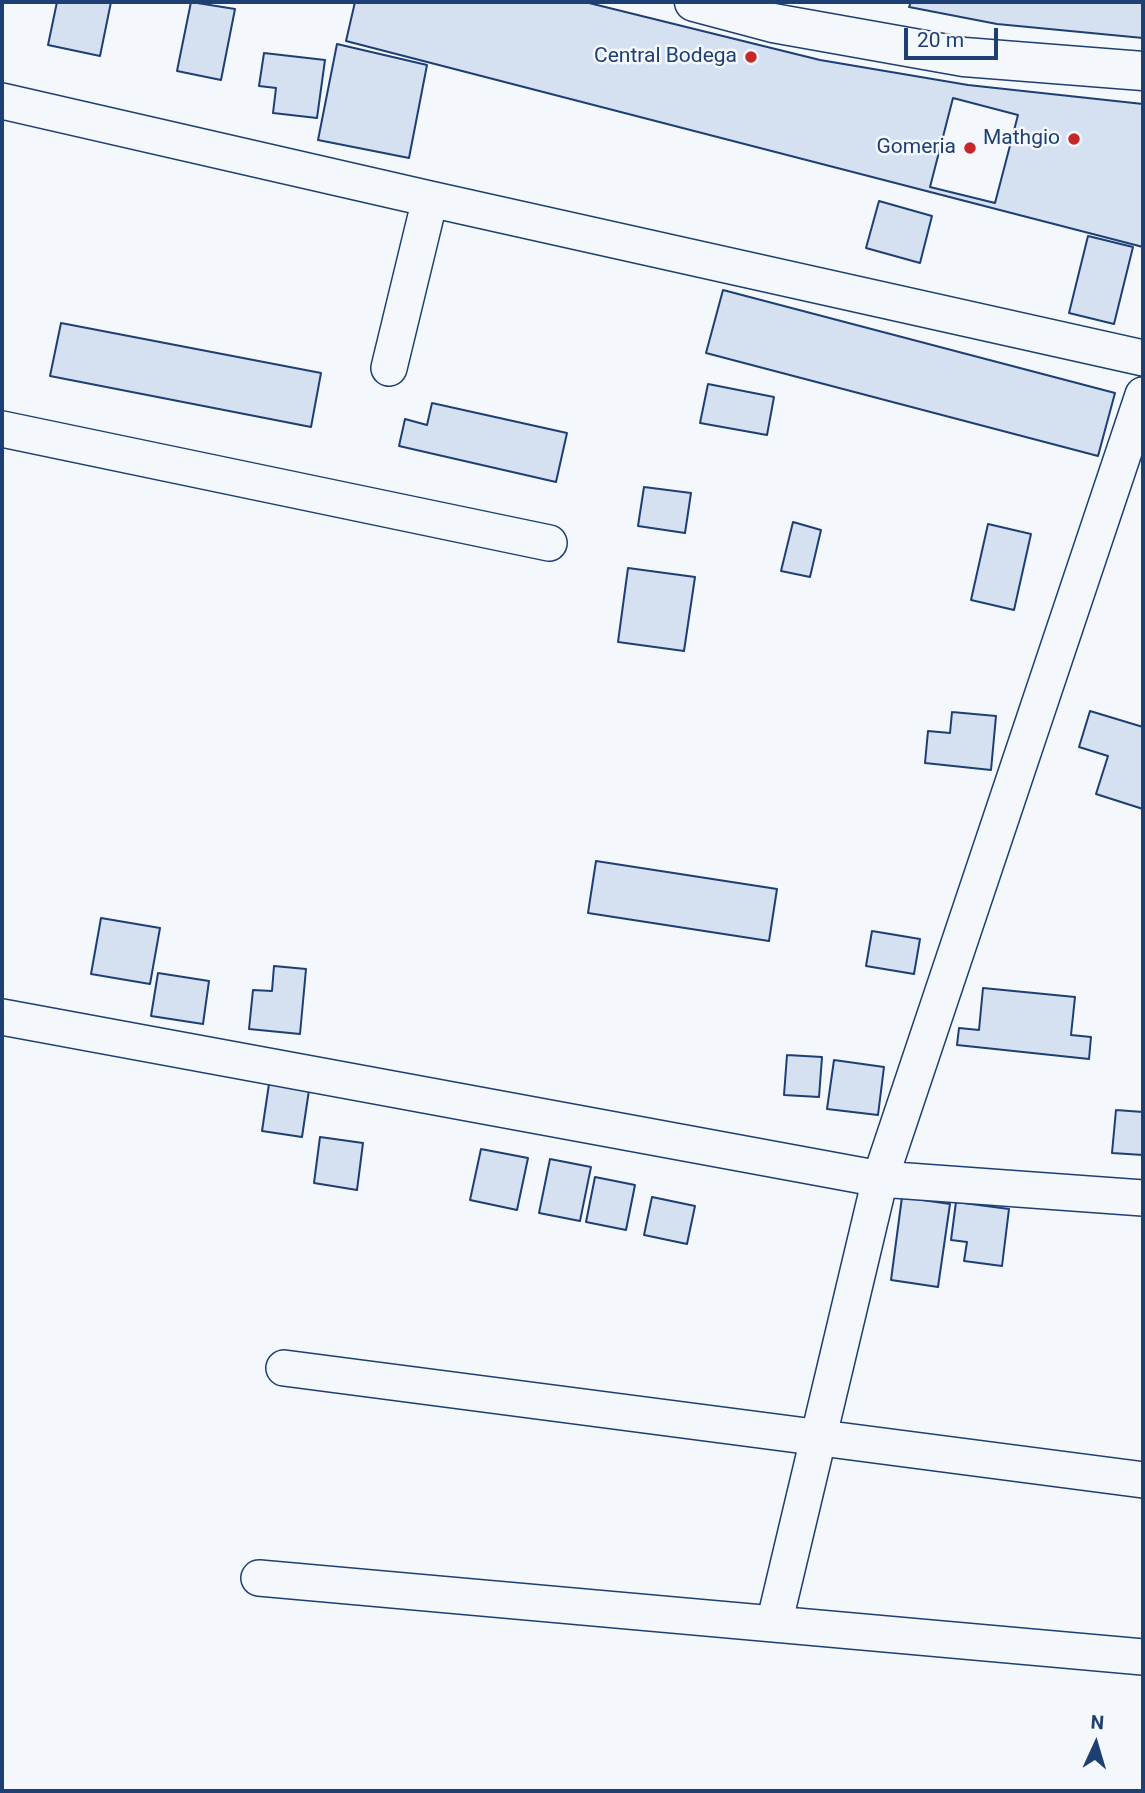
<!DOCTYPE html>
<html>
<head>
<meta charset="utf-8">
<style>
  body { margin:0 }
  #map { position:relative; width:1145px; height:1793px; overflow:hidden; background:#f4f7fb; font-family:Roboto,sans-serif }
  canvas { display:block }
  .frame { position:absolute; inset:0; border:4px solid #1d3f73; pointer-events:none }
  .north { position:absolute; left:1061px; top:1709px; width:70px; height:70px; -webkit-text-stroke:5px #f4f7fb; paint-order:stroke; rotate:4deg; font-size:19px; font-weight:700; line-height:28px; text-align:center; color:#1d3f73 }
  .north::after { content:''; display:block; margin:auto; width:24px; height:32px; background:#1d3f73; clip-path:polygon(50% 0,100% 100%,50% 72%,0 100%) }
  .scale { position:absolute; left:904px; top:28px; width:94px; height:32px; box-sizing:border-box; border:4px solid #1d3f73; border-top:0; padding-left:9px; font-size:21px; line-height:24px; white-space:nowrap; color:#1d3f73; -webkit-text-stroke:5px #f4f7fb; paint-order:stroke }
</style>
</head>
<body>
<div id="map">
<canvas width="1145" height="1793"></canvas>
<div class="frame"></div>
<div class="north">N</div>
<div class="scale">20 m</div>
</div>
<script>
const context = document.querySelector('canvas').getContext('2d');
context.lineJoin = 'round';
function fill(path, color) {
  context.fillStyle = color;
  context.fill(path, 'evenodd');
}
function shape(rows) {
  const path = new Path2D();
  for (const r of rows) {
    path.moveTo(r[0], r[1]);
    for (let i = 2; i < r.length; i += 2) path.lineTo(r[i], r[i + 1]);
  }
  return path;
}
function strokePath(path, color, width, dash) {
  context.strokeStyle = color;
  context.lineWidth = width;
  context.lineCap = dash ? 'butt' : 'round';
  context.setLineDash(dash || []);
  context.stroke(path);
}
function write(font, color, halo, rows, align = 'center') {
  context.font = font + ' Roboto,sans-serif';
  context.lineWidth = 5;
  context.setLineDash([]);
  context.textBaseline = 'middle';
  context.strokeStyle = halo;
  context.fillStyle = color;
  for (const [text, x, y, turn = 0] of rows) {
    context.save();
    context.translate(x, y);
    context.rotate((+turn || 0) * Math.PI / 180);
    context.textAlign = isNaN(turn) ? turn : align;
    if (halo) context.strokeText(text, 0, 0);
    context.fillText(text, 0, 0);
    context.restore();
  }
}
const building = shape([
  [57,2,111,2,100,56,48,45,57,2],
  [191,2,235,9,221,80,177,71,191,2],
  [355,2,585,2,820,60,968,85,1143,104,1143,247,346,41,355,2],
  [911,2,1143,2,1143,38,997,24,909,7,911,2],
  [337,44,427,65,409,158,318,140,337,44],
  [264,53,325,60,317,118,273,113,276,88,259,86,264,53],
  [953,98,1018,115,995,203,930,187,953,98],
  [879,201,932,216,920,263,866,248,879,201],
  [1088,236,1133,247,1114,324,1069,313,1088,236],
  [723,290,1115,393,1098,456,706,353,723,290],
  [61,323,321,373,311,427,50,376,61,323],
  [708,384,774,397,767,435,700,423,708,384],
  [432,403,567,433,556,482,399,446,405,419,427,425,432,403],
  [644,487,691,493,685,533,638,526,644,487],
  [793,522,821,530,810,577,781,571,793,522],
  [988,524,1031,534,1014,610,971,600,988,524],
  [628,568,695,577,684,651,618,642,628,568],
  [1090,711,1143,727,1143,809,1096,794,1108,756,1079,747,1090,711],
  [952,712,996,716,991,770,925,763,928,731,950,733,952,712],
  [596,861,777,889,769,941,588,913,596,861],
  [101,918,160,928,150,984,91,974,101,918],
  [872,931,920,939,914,974,866,966,872,931],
  [274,966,306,969,300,1034,249,1029,253,990,272,991,274,966],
  [158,973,209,981,203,1024,151,1016,158,973],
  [983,988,1075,997,1071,1035,1091,1037,1089,1059,957,1045,959,1028,979,1030,983,988],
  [787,1055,822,1057,819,1097,784,1095,787,1055],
  [834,1060,884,1067,878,1115,827,1109,834,1060],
  [269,1084,309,1090,302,1137,262,1131,269,1084],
  [1116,1110,1143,1112,1143,1155,1112,1153,1116,1110],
  [320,1137,363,1143,357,1190,314,1183,320,1137],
  [481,1149,528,1158,517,1210,470,1200,481,1149],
  [550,1159,591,1167,580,1221,539,1213,550,1159],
  [595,1177,635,1185,626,1230,586,1222,595,1177],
  [652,1197,695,1206,687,1244,644,1235,652,1197],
  [902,1197,950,1204,938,1287,891,1280,902,1197],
  [956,1202,1009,1209,1002,1266,964,1261,967,1242,951,1240,956,1202]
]);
const minor = shape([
  [2,101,430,199,1143,358],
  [389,368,430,199],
  [2,429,549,543],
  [2,1017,880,1179,1143,1198],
  [284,1368,1143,1480],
  [259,1578,1143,1657],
  [774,1624,880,1179,1143,395]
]);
const major = shape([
  [694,2,773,23,964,57,1143,71]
]);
const markers = [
  [751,57,7,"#c62828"],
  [1074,139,7,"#c62828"],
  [970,148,7,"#c62828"]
];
const poiNames = [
  ["Central Bodega",737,57],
  ["Mathgio",1060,139],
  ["Gomeria",956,148]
];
fill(building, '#d5e0f0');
strokePath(building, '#1d3f73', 2);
strokePath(minor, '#1d3f73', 38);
strokePath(major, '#1d3f73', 41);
strokePath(minor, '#f4f7fb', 35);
strokePath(major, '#f4f7fb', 38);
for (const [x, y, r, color] of markers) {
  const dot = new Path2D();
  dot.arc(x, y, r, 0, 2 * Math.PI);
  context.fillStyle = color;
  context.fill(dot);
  strokePath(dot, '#f4f7fb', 2.5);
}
write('21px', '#1d3f73', '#f4f7fb', poiNames, 'right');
</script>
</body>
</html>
